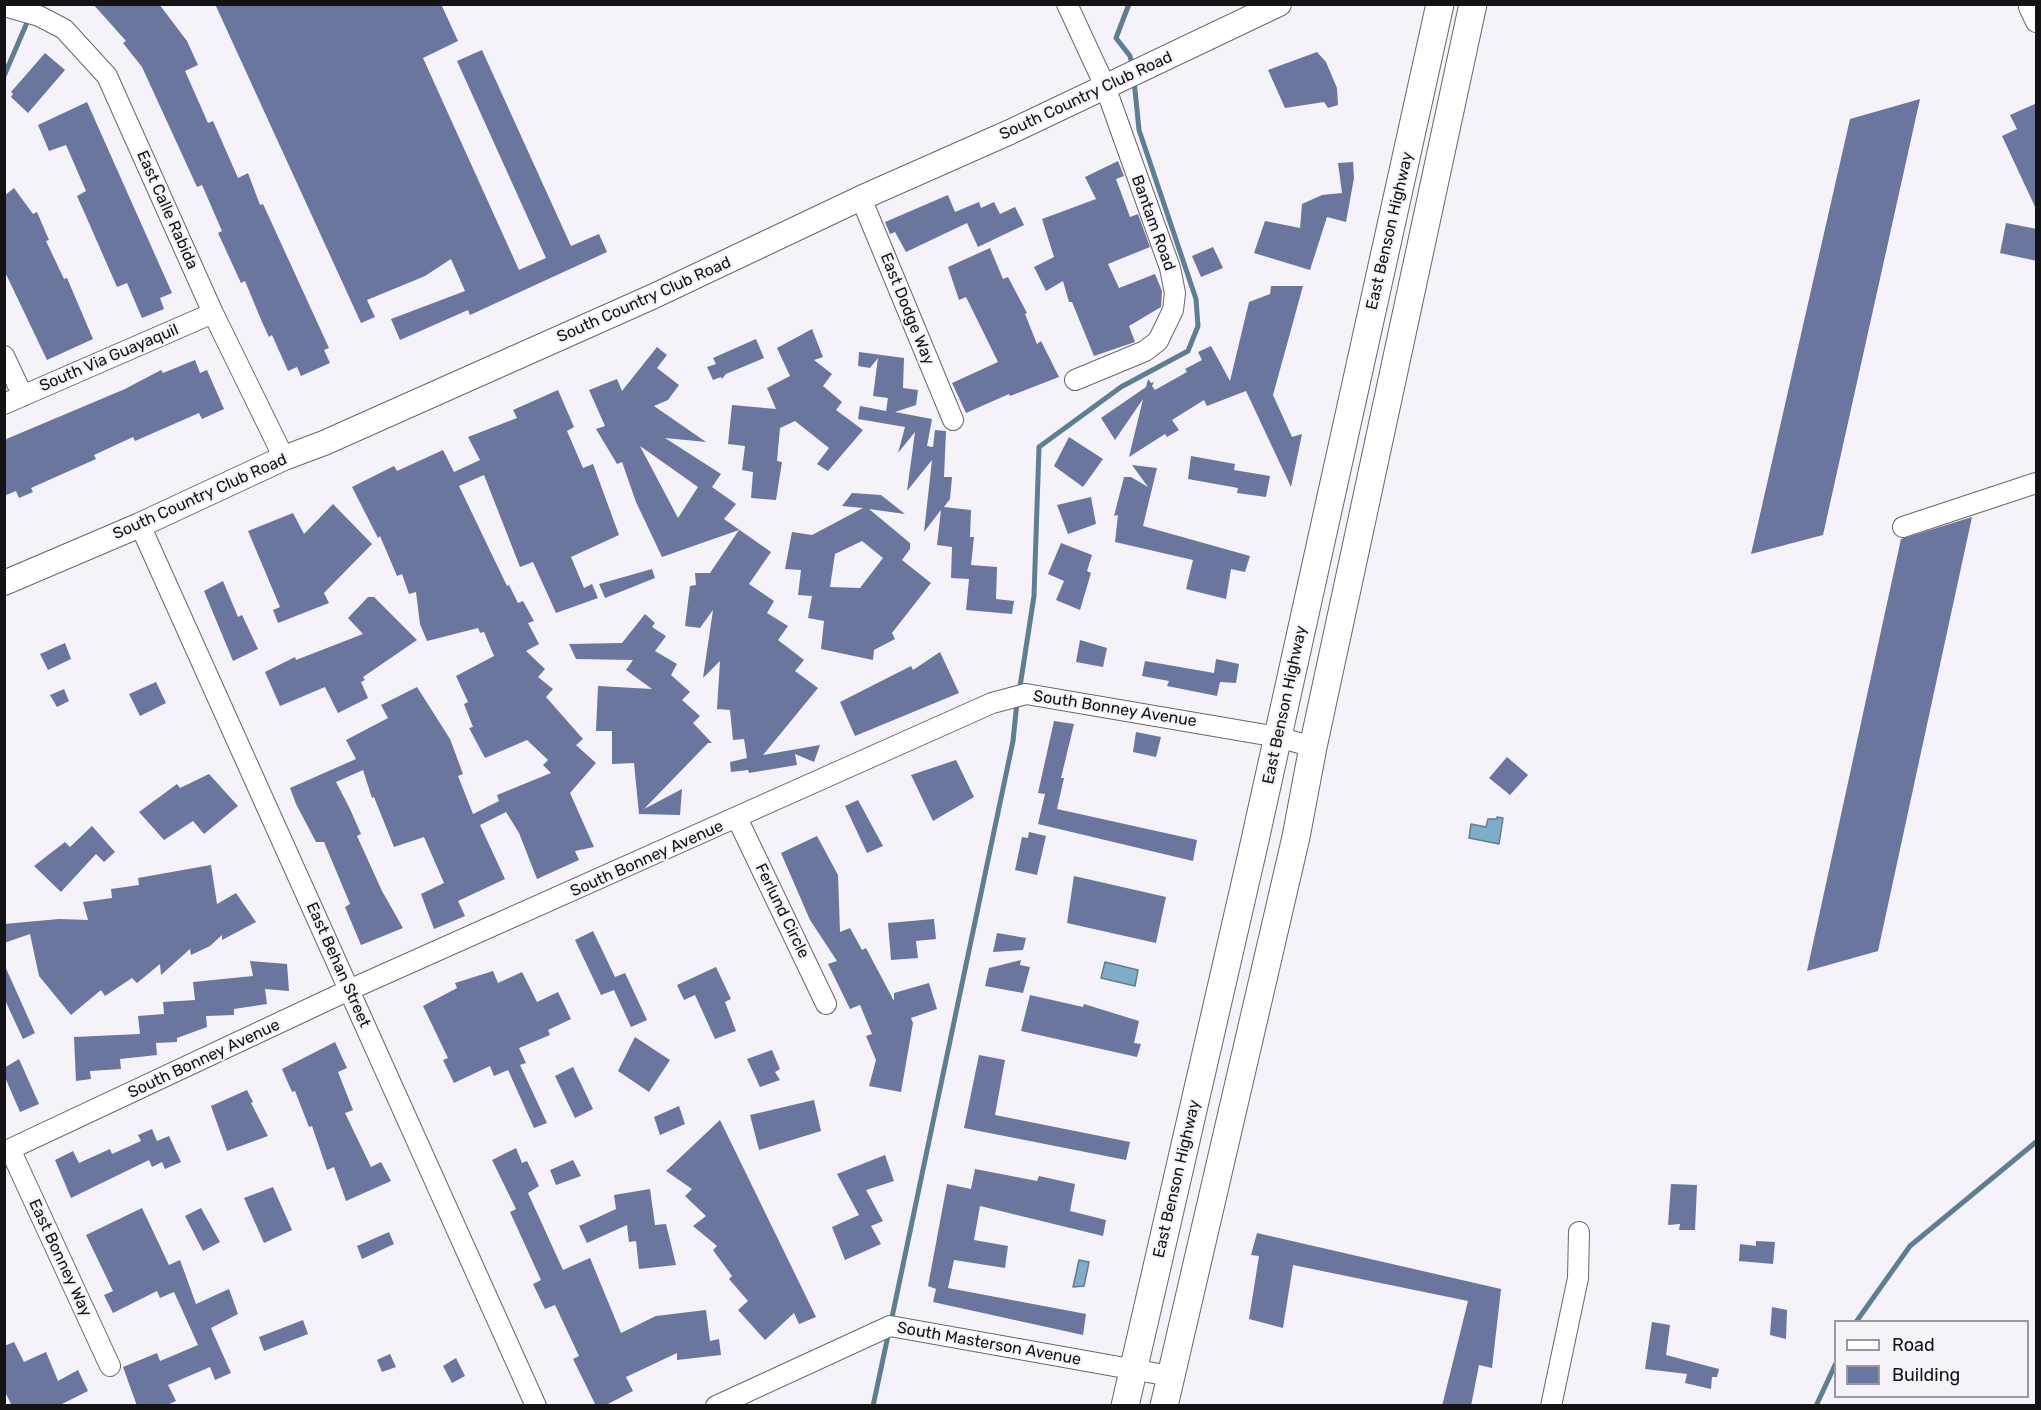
<!DOCTYPE html>
<html>
<head>
<meta charset="utf-8">
<style>
  body { margin:0 }
  #map { position:relative; width:2041px; height:1410px; overflow:hidden; background:#f5f2f9; font-family:Rubik,sans-serif }
  canvas { display:block }
  .frame { position:absolute; inset:0; border:6px solid #131214; pointer-events:none }
  .legend { position:absolute; left:1834px; top:1320px; width:195px; height:78px; box-sizing:border-box; background:#f5f2f9; border:2px solid #9b989d; margin:0; padding:8px 10px; list-style:none; font-size:18px; color:#131214 }
  .legend li { display:flex; align-items:center; gap:12px; height:30px }
  .legend b { width:30px; border:2px solid #9b989d }
</style>
</head>
<body>
<div id="map">
<canvas width="2041" height="1410"></canvas>
<div class="frame"></div>
<ul class="legend">
<li><b style="height:8px;background:#fff"></b>Road</li>
<li><b style="height:16px;background:#6a769e"></b>Building</li>
</ul>
</div>
<script>
const context = document.querySelector('canvas').getContext('2d');
context.lineJoin = 'round';
function fill(path, color) {
  context.fillStyle = color;
  context.fill(path, 'evenodd');
}
function shape(rows) {
  const path = new Path2D();
  for (const r of rows) {
    path.moveTo(r[0], r[1]);
    for (let i = 2; i < r.length; i += 2) path.lineTo(r[i], r[i + 1]);
  }
  return path;
}
function strokePath(path, color, width, dash) {
  context.strokeStyle = color;
  context.lineWidth = width;
  context.lineCap = dash ? 'butt' : 'round';
  context.setLineDash(dash || []);
  context.stroke(path);
}
function write(font, color, halo, rows, align = 'center') {
  context.font = font + ' Rubik,sans-serif';
  context.lineWidth = 4.5;
  context.setLineDash([]);
  context.textBaseline = 'middle';
  context.strokeStyle = halo;
  context.fillStyle = color;
  for (const [text, x, y, turn = 0] of rows) {
    context.save();
    context.translate(x, y);
    context.rotate((+turn || 0) * Math.PI / 180);
    context.textAlign = isNaN(turn) ? turn : align;
    if (halo) context.strokeText(text, 0, 0);
    context.fillText(text, 0, 0);
    context.restore();
  }
}
const water = shape([
  [1497,817,1503,818,1499,844,1469,838,1471,824,1486,827,1488,819,1497,819,1497,817],
  [1105,962,1138,970,1135,986,1101,978,1105,962],
  [1079,1260,1089,1262,1084,1286,1073,1287,1079,1260]
]);
const stream = shape([
  [1129,4,1116,38,1130,56,1133,68],
  [4,76,35,4],
  [1019,693,1034,596,1039,447,1121,387,1188,351,1198,326,1196,299,1139,130,1134,80],
  [891,1322,1013,741,1017,702],
  [1856,1322,1910,1246,2036,1142],
  [873,1406,889,1331],
  [1816,1406,1836,1363]
]);
const building = shape([
  [93,4,159,4,187,41,198,65,185,71,208,123,213,121,238,178,248,173,260,205,263,204,329,348,324,350,330,363,301,376,297,367,288,371,272,335,269,337,262,322,245,281,241,283,218,233,222,231,202,185,197,187,142,67,123,43,126,41],
  [215,4,441,4,458,41,423,58,519,270,546,258,457,61,482,50,571,246,599,234,607,252,470,315,468,310,400,340,391,319,465,291,451,259,425,276,367,300,375,317,361,323],
  [1317,52,1326,62,1337,88,1338,105,1328,108,1324,102,1285,108,1268,70],
  [45,53,65,70,28,113,11,97,13,94,11,92],
  [1920,99,1823,535,1751,554,1850,119],
  [87,102,172,293,160,298,164,309,142,318,127,283,117,287,85,214,77,196,86,191,66,145,49,151,38,125],
  [2037,103,2037,211,2002,136,2017,129,2010,115],
  [1118,161,1124,176,1116,179,1130,217,1138,214,1150,247,1108,264,1119,288,1155,274,1162,291,1161,307,1129,326,1135,342,1094,356,1072,302,1069,302,1063,281,1046,291,1034,267,1054,257,1042,219,1096,199,1085,177],
  [1353,162,1354,178,1346,222,1327,217,1310,270,1254,253,1265,221,1300,228,1302,204,1322,195,1342,193,1338,163],
  [14,188,33,214,37,212,49,240,46,241,64,279,67,278,93,339,47,360,4,270,4,196],
  [948,195,955,212,979,202,981,208,994,202,1000,214,1015,207,1024,225,978,247,967,223,906,252,895,232,890,234,885,222],
  [2006,223,2037,229,2037,261,2000,253],
  [1213,247,1223,268,1201,277,1192,256],
  [990,248,1003,279,1008,277,1027,313,1025,314,1037,344,1041,341,1059,377,1010,396,1009,394,966,413,952,383,998,362,966,297,959,300,948,267],
  [1271,286,1303,286,1273,395,1292,437,1302,434,1291,487,1246,391,1207,406,1204,400,1172,420,1179,430,1167,437,1165,434,1129,457,1143,399,1115,440,1101,418,1146,387,1148,379,1151,383,1154,382,1152,386,1155,390,1187,372,1185,369,1202,360,1198,352,1211,346,1230,381,1249,302,1270,294],
  [812,329,823,357,814,360,832,374,823,386,842,402,836,410,863,430,828,471,817,464,829,448,795,421,780,428,777,461,782,462,776,500,751,498,753,472,742,470,745,446,728,444,732,405,776,409,767,388,790,376,777,348],
  [756,339,764,358,726,374,722,379,721,377,713,380,707,367,716,364,713,358],
  [657,347,667,355,657,368,679,385,668,400,654,406,706,442,665,438,721,474,712,487,736,504,724,519,771,552,749,584,774,601,767,613,788,626,778,640,804,660,795,671,818,688,763,755,820,745,814,762,795,754,797,765,749,773,748,770,731,772,730,762,747,758,744,739,733,740,730,710,717,709,720,661,703,678,713,610,700,628,685,626,690,586,696,585,695,573,710,573,739,530,662,557,636,502,622,462,617,464,596,429,605,426,589,390,617,379,622,391],
  [640,446,698,487,678,518],
  [859,352,904,358,903,388,918,390,916,405,895,412,932,419,927,446,933,447,935,430,946,431,944,477,952,477,950,499,944,507,971,510,970,537,974,537,971,565,997,567,996,599,1014,601,1012,614,966,610,969,579,951,578,952,547,937,545,941,510,924,532,932,460,907,491,915,432,898,453,905,427,858,419,860,406,886,411,888,398,873,396,878,358,870,368,858,366],
  [195,360,200,373,207,370,224,409,202,419,199,413,135,441,133,437,94,455,96,459,31,488,33,492,19,498,16,491,4,496,4,440,125,389,161,370,163,373],
  [558,390,574,427,567,431,583,468,593,464,619,535,571,557,584,588,592,584,598,598,556,613,533,562,520,567,484,475,459,486,507,586,509,585,518,603,523,601,534,621,528,623,539,644,526,651,545,669,538,677,553,689,546,697,583,739,576,745,596,763,570,793,594,847,575,851,579,860,537,879,519,833,506,812,480,825,505,879,458,901,465,916,434,929,421,894,444,883,424,837,394,847,374,797,372,798,363,770,336,782,350,809,361,834,357,836,382,891,403,928,361,945,345,907,350,904,324,842,316,842,296,804,290,788,356,759,346,740,388,718,381,705,417,687,450,739,463,774,458,776,473,814,499,801,497,795,551,773,543,765,548,760,527,740,485,758,469,728,473,727,464,704,468,702,456,676,494,656,484,632,480,633,478,628,427,641,420,624,416,592,409,594,402,574,397,576,380,536,378,538,352,487,394,466,397,471,443,450,454,472,480,460,468,437,517,418,513,410],
  [1069,437,1103,459,1083,487,1054,466],
  [1191,456,1235,464,1234,470,1270,476,1266,497,1237,493,1238,488,1188,479],
  [1132,465,1157,468,1143,526,1250,556,1245,572,1231,569,1226,599,1186,589,1193,560,1115,542,1118,515,1114,516,1124,477,1131,477,1148,487],
  [852,493,881,495,905,514,869,509,910,543,910,549,902,560,931,583,892,633,895,639,874,650,873,660,821,649,824,621,808,618,812,596,798,595,801,570,785,569,792,532,812,535,863,508,842,506],
  [862,541,883,558,860,588,830,587,835,554],
  [1091,497,1096,524,1068,534,1057,505],
  [333,504,372,544,324,593,329,603,278,623,273,610,280,607,248,531,293,513,304,534],
  [1972,517,1878,951,1807,971,1901,539],
  [1061,543,1092,555,1087,571,1091,573,1080,610,1056,600,1064,581,1048,574],
  [652,569,655,578,605,598,599,584],
  [223,581,238,617,242,615,258,649,233,661,204,591],
  [368,597,374,597,417,640,363,677,365,680,361,682,368,698,338,713,325,687,280,706,265,672,295,657,296,660,363,634,348,618],
  [645,614,655,623,652,627,666,636,655,651,677,664,671,675,690,692,682,700,700,716,693,723,712,743,708,743,644,809,682,789,680,815,639,814,634,763,612,764,612,731,596,731,598,686,652,689,626,670,633,660,576,659,569,644,622,643],
  [1080,640,1107,648,1103,667,1076,662],
  [65,643,71,659,48,670,40,654],
  [940,652,959,693,855,736,840,702,911,666,913,670],
  [1216,659,1239,664,1236,683,1220,682,1217,696,1167,686,1169,681,1142,676,1145,661,1214,673],
  [156,682,166,703,140,716,129,694],
  [64,689,69,701,57,707,50,695],
  [1054,721,1074,724,1061,778,1064,778,1057,809,1197,840,1193,861,1038,824,1045,794,1038,793],
  [1136,732,1161,737,1156,757,1133,752],
  [1507,757,1528,775,1510,795,1489,778],
  [956,760,974,797,933,821,911,775],
  [209,774,238,806,204,834,193,821,164,840,139,812,177,784,180,788],
  [858,800,883,846,867,853,845,806],
  [92,826,115,852,104,862,96,854,61,892,34,866,65,842,70,847],
  [1029,832,1046,836,1037,875,1015,870,1022,837,1028,838],
  [817,836,838,875,840,932,850,928,862,950,866,948,894,1001,894,993,929,983,937,1009,911,1018,913,1023,901,1092,869,1086,876,1060,866,1036,872,1034,860,1005,850,1009,828,964,837,961,810,920,781,853],
  [211,865,217,904,236,893,256,922,222,940,222,935,210,946,191,955,190,949,161,975,160,964,137,983,132,978,105,996,101,990,71,1015,39,976,30,934,4,943,4,924,59,919,88,920,83,902,112,898,111,889,139,885,138,878],
  [1074,876,1166,897,1156,943,1067,923],
  [934,919,936,939,916,941,918,958,891,960,888,923],
  [593,931,615,977,625,973,647,1020,631,1027,614,990,601,995,575,940],
  [997,933,1026,938,1023,950,993,952],
  [1021,960,1020,965,1030,967,1023,993,985,986,989,968],
  [250,961,287,964,289,991,265,989,267,1004,234,1009,234,1015,206,1016,207,1027,177,1038,177,1042,156,1043,157,1055,120,1059,121,1069,90,1071,91,1079,76,1081,74,1037,140,1034,138,1016,164,1014,163,1002,195,1000,193,982,253,976],
  [4,964,35,1033,23,1039,4,998],
  [716,967,731,999,725,1002,736,1031,715,1039,695,995,684,1000,677,985],
  [493,971,498,983,522,972,537,1002,558,992,571,1019,548,1030,550,1035,519,1048,526,1063,520,1065,547,1123,534,1128,508,1070,494,1076,490,1066,454,1083,443,1060,448,1058,423,1006,457,988,455,983],
  [1030,995,1083,1007,1084,1004,1139,1021,1134,1043,1141,1044,1137,1057,1021,1031],
  [635,1037,670,1060,649,1092,618,1071],
  [335,1042,347,1068,338,1072,353,1110,345,1113,371,1167,381,1162,391,1181,346,1201,334,1167,327,1170,312,1126,309,1127,295,1091,292,1092,282,1069],
  [772,1050,780,1069,775,1072,780,1080,760,1087,747,1059],
  [979,1055,1005,1060,995,1115,1130,1142,1126,1160,964,1128],
  [19,1059,39,1104,20,1112,4,1075,4,1068],
  [573,1067,593,1109,575,1118,555,1076],
  [247,1090,253,1102,251,1103,268,1136,227,1151,211,1106],
  [814,1100,821,1131,759,1150,750,1115],
  [679,1106,685,1124,660,1135,654,1117],
  [720,1120,816,1317,799,1324,794,1313,765,1340,738,1310,748,1301,729,1279,732,1276,713,1250,717,1246,693,1226,706,1216,685,1196,692,1189,666,1171],
  [152,1129,157,1141,169,1136,181,1162,165,1169,162,1162,152,1167,149,1160,71,1198,55,1160,73,1151,79,1163,110,1149,112,1154,141,1141,138,1135],
  [516,1148,522,1163,527,1161,539,1186,528,1193,563,1270,590,1258,621,1333,656,1316,706,1310,710,1341,719,1339,721,1355,677,1360,677,1353,626,1377,633,1391,604,1406,596,1406,573,1359,579,1356,555,1305,545,1309,533,1284,541,1280,510,1212,516,1209,492,1160],
  [885,1155,894,1181,866,1190,883,1221,871,1226,881,1244,845,1260,832,1227,859,1215,837,1174],
  [573,1160,581,1176,556,1185,550,1170],
  [975,1169,1037,1181,1039,1176,1075,1184,1070,1211,1106,1220,1103,1236,980,1206,974,1240,1008,1246,1005,1268,954,1260,948,1288,1086,1314,1083,1335,933,1302,936,1289,928,1286,947,1184,971,1189],
  [1671,1184,1697,1185,1695,1230,1679,1230,1680,1224,1668,1225],
  [273,1187,292,1230,264,1243,244,1198],
  [650,1189,655,1225,666,1224,676,1265,639,1269,636,1241,629,1242,627,1225,587,1243,579,1226,616,1209,614,1195],
  [142,1208,169,1265,180,1260,196,1304,229,1289,238,1314,211,1328,231,1373,215,1380,210,1367,168,1385,176,1401,165,1406,137,1406,123,1367,157,1353,160,1361,198,1345,174,1292,160,1298,157,1291,113,1313,104,1295,113,1291,86,1235],
  [201,1208,220,1242,203,1251,185,1216],
  [389,1232,394,1244,362,1259,357,1246],
  [1257,1233,1501,1289,1492,1368,1479,1365,1471,1406,1442,1406,1468,1301,1293,1265,1283,1328,1249,1319,1259,1256,1251,1255],
  [1756,1241,1775,1242,1773,1264,1739,1261,1740,1244,1756,1246],
  [1772,1307,1787,1310,1786,1339,1770,1335],
  [303,1320,308,1334,264,1351,259,1337],
  [1652,1322,1670,1325,1666,1355,1719,1369,1717,1377,1712,1377,1711,1389,1685,1383,1687,1374,1645,1369],
  [14,1342,24,1362,46,1352,58,1381,78,1370,88,1391,58,1406,12,1406,4,1390,4,1346],
  [390,1354,396,1367,382,1372,377,1360],
  [456,1358,465,1376,452,1383,443,1366]
]);
const minor = shape([
  [1067,4,1105,86,1170,268,1175,293,1173,310,1158,341,1145,351,1075,380],
  [4,6,39,16,64,29,107,76,213,313,284,458],
  [2029,7,2036,22],
  [861,198,953,420],
  [4,356,23,396],
  [4,404,213,313],
  [140,525,536,1406],
  [1903,527,2036,483],
  [737,818,826,1004],
  [10,1149,110,1366],
  [4,1152,349,990,992,703,1026,694,1278,737,1313,747],
  [716,1406,890,1326,1170,1376],
  [1551,1406,1578,1278,1579,1232]
]);
const tertiary = shape([
  [4,583,140,525,284,458,324,443,654,296,861,198,1010,132,1279,4]
]);
const secondary = shape([
  [1125,1406,1253,849,1440,4],
  [1164,1406,1296,837,1313,747,1473,4]
]);
const streetNames = [
  ["South Country Club Road",1086,96,-25],
  ["East Calle Rabida",167,210,66],
  ["Bantam Road",1153,223,70],
  ["East Benson Highway",1390,231,-77],
  ["South Country Club Road",644,300,-24],
  ["East Dodge Way",907,309,68],
  ["South Via Guayaquil",109,358,-23],
  ["South Country Club Road",200,497,-24],
  ["East Benson Highway",1285,705,-78],
  ["South Bonney Avenue",1115,709,9],
  ["South Bonney Avenue",647,859,-24],
  ["Ferlund Circle",782,911,64],
  ["East Behan Street",338,965,66],
  ["South Bonney Avenue",204,1059,-25],
  ["East Benson Highway",1177,1179,-77],
  ["East Bonney Way",60,1258,65],
  ["South Masterson Avenue",989,1344,10]
];
fill(water, '#7facc8');
strokePath(water, '#5f7e92', 1.5);
strokePath(stream, '#5f7e92', 5);
fill(building, '#6a769e');
strokePath(minor, '#69666c', 22);
strokePath(tertiary, '#69666c', 26);
strokePath(secondary, '#69666c', 29);
strokePath(minor, '#fff', 20);
strokePath(tertiary, '#fff', 24);
strokePath(secondary, '#fff', 27);
write('16px', '#131214', '#f5f2f9', streetNames);
</script>
</body>
</html>
